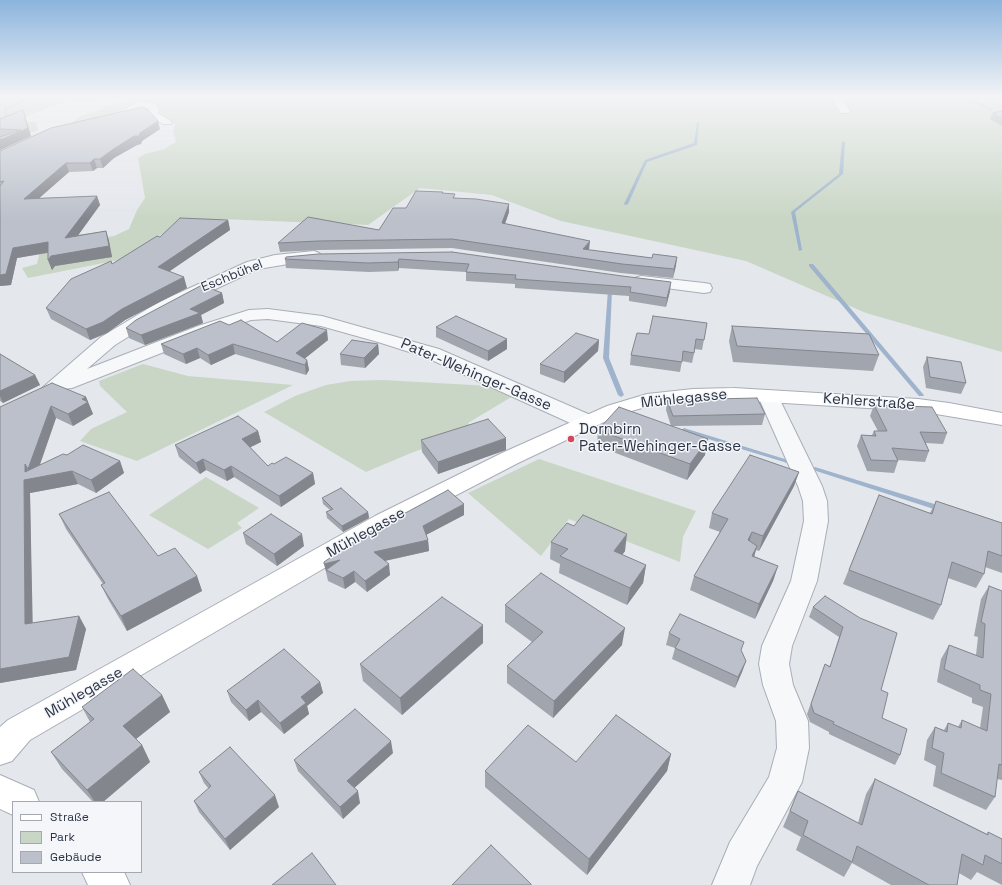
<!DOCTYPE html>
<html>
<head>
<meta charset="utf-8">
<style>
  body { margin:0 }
  #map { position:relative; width:1002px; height:885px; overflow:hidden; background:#e4e7ec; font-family:"Space Grotesk",sans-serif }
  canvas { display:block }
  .legend { position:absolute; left:12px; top:801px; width:130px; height:72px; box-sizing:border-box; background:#f4f6f9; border:1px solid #a4a8b1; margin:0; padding:5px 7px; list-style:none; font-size:12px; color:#2b3445 }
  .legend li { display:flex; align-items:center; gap:8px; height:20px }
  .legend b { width:20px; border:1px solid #a4a8b1 }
</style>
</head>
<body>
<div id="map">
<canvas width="1002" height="885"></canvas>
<ul class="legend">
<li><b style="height:5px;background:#fff"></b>Straße</li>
<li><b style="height:11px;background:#c9d6c5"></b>Park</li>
<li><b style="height:11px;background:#bbc0ca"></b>Gebäude</li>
</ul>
</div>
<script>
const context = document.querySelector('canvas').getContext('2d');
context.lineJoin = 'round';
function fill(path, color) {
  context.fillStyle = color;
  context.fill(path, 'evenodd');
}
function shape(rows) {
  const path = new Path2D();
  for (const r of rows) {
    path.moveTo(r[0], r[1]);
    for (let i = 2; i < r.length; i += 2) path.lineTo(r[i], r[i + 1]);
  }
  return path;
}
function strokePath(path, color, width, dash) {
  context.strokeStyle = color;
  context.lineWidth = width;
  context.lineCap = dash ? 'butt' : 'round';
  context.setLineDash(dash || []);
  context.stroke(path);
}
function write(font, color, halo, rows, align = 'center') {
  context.font = font + ' "Space Grotesk",sans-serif';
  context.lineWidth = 3;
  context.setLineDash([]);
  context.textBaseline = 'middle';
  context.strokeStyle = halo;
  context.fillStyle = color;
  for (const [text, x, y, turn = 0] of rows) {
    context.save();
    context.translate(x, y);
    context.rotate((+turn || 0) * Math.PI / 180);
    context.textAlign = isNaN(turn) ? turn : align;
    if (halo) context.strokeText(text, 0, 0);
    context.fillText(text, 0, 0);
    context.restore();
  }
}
const green = shape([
  [0,96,1002,96,1002,352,866,313,746,261,561,221,492,195,420,188,368,225,222,219,193,221,158,236,129,258,28,278,22,268,37,264,40,251,47,247,114,236,129,229,137,210,145,198,138,158,145,154,164,149,176,142,173,131,175,124,157,111,142,104,118,116,67,128,80,116,104,108,101,107,130,100,121,98,87,102,69,100,25,117,25,122,36,122,38,130,0,145],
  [143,364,188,376,293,385,137,461,80,441,91,429,127,412,100,386,99,381],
  [383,380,490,386,513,396,468,423,474,430,411,453,366,472,264,412,295,396,326,385,350,381],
  [539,459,696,511,683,537,680,562,569,519,541,556,468,493],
  [206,477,259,508,237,523,242,528,208,549,149,515]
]);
const stream = shape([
  [46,96,49,96,23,102,6,110,9,123,7,124,4,109,21,100,46,96],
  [942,96,945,96,980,102,992,110,990,111,978,104,942,96],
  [698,122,699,123,697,145,647,162,628,204,625,205,624,204,645,160,694,143,697,123,698,122],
  [842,141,845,142,843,174,795,212,802,250,799,251,791,212,839,174,842,141],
  [809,264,813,264,923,394,924,395,923,396,919,396,809,266,809,264],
  [608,290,612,290,612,291,609,358,624,395,621,397,618,395,603,358,608,290],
  [684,428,788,460,789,461,786,463,784,462,682,431,681,430,684,428],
  [815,467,944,507,945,509,944,511,940,511,813,470,812,469,813,468,815,467]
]);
const street = shape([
  [830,96,840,96,850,111,849,113,841,113,830,96],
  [139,101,155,104,159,109,158,113,172,122,171,124,163,124,149,116,148,108,141,107,124,118,103,124,98,121,99,119,116,114,139,101],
  [314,251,319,253,322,256,319,259,258,269,171,310,115,345,87,369,198,326,249,310,268,309,322,316,439,349,595,417,598,422,595,427,587,428,579,427,425,357,378,342,321,326,268,319,251,320,210,334,72,388,63,389,58,393,51,395,44,393,41,389,101,337,159,302,247,262,275,255,314,251],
  [641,276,704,283,710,284,712,288,710,292,704,293,635,284,633,281,635,278,641,276],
  [768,390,775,392,778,396,822,486,827,501,828,521,817,581,792,646,789,664,793,685,808,721,809,748,802,782,757,866,750,885,712,885,730,842,769,777,777,748,776,721,763,685,759,664,762,646,791,581,804,521,803,501,798,486,758,396,761,392,768,390]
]);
const secondary = shape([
  [734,388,918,399,949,403,1002,413,1002,425,918,411,734,400,693,401,649,406,621,414,518,463,393,528,30,740,12,761,0,765,0,727,8,720,375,516,502,453,607,406,647,394,693,389,734,388],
  [0,775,34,790,39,802,13,802,13,815,0,809,0,775],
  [82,872,124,872,130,885,88,885,82,872]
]);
const wall = shape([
  [23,110,31,136,0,150,0,119],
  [1002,111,1002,126,990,119,993,113],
  [160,129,142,141,141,144,137,145,114,158,103,168,97,168,93,171,69,172,39,198,97,196,100,205,78,235,106,231,109,241,112,257,55,266,52,270,48,260,48,253,17,258,11,285,0,286,0,151],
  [443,192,443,193,456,198,509,204,509,212,505,224,589,250,652,258,677,257,673,278,621,273,452,248,319,250,280,252,278,243,379,230,406,208],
  [228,220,230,230,170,271,187,288,125,320,107,333,90,340,51,319,46,308,111,261,112,264,160,237],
  [452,252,670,291,666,307,629,301,629,296,515,288,515,284,466,281,466,272,399,268,398,271,369,272,286,268,285,259],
  [222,293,224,303,201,315,203,323,145,345,129,338,126,328],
  [707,323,702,350,695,349,692,363,682,361,680,372,630,365,631,355,649,334],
  [229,325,277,342,328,340,304,359,307,360,309,370,306,375,235,354,211,365,200,358,186,364,164,354,161,344],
  [732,326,879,355,873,371,733,362,729,341],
  [436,327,507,339,507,349,488,361,436,337],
  [599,340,598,351,564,383,540,374,540,364],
  [378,344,379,354,365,368,341,365,340,354],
  [0,354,35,375,40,385,3,403,0,401],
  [927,357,966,383,961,394,926,388,923,367],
  [86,397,93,414,73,426,56,418,40,465,67,455,120,461,124,473,96,493,78,484,30,493,32,623,79,616,86,629,76,670,0,683,0,407],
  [667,400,765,414,762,425,673,426,705,455,687,480,597,446,598,430,671,426,666,410],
  [874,405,947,433,943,444,926,443,929,451,925,462,898,460,898,461,894,473,867,471,857,446,861,435,872,435,874,431,878,431,870,416],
  [258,431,261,442,250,447,268,466,274,464,313,473,315,484,281,507,234,477,227,481,206,470,200,474,179,457,175,445],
  [421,440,506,450,438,474,422,452],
  [799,472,794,486,759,551,756,550,754,556,778,566,773,581,755,619,690,590,694,576,720,532,709,528,712,513],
  [879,495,930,513,936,501,1002,523,1002,573,985,567,984,574,976,588,948,578,941,605,933,620,843,584],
  [322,498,368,512,369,518,343,532,327,518,326,512,330,510,323,504],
  [464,504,464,515,426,535,428,540,429,551,385,561,390,575,367,592,355,582,345,589,328,581,324,562],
  [59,514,158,556,197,576,202,591,127,631,108,599,101,585,103,584,66,529],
  [243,533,304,546,277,566,246,544],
  [551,542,625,551,622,555,646,565,643,583,627,605,559,573,560,564,550,559],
  [989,586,1002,591,1002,780,997,779,995,797,986,810,933,786,936,766,924,760,927,740,935,727,944,730,948,723,958,727,962,720,980,728,983,707,972,703,972,698,937,682,941,659,949,645,976,655,978,637,974,636,981,599],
  [825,596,881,690,882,718,900,755,895,765,829,734,829,732,810,722,807,714,825,664,830,666,839,637,809,617,813,607],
  [505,605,622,645,553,718,507,683,507,666,532,642,505,622],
  [483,625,483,643,402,715,363,681,360,664],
  [669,633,742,652,746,661,742,672,735,688,672,659,675,648,666,645],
  [320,682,323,693,307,706,309,714,284,734,261,712,249,721,231,702,227,691],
  [162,695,170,712,136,739,142,745,150,762,103,802,93,802,62,769,51,752,90,722,82,707],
  [393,753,354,788,360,803,343,819,298,771,294,760],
  [671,754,667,771,587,875,485,787,485,771],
  [199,772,279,807,230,850,199,812,194,801,209,789,204,783],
  [875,779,987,834,988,832,1002,839,1002,885,977,872,971,880,959,873,957,885,891,885,852,863,844,877,796,850,801,837,783,827,798,791,858,823,866,794]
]);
const shadedWall = shape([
  [23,110,31,136,0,150,0,140,28,128],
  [158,121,160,129,142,141,141,144,137,145,114,158,103,168,100,159,112,150,134,136],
  [94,159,97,168,93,171,90,163],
  [66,163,69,172,28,208,24,199],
  [97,196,100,205,69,248,65,238],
  [509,204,509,212,502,232,502,223],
  [228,220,230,230,161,277,158,267],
  [106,231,109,241,112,257,55,266,52,270,48,260,51,256],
  [590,241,589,250,583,249],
  [48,242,51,252,17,258,11,285,0,286,0,275,13,248],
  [677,257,676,266,673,278,674,269],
  [399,259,399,268,398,271,398,262],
  [184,277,187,288,125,320,107,333,90,340,86,329,122,309],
  [671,282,670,291,666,307,667,298],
  [222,293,224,303,201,315,203,323,145,345,141,335,190,309],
  [327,330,328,340,298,364,296,353],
  [507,339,507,349,488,361,488,351],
  [599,340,598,351,564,383,564,372],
  [233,344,235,354,211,365,208,355],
  [378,344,379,354,365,368,364,358],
  [197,348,200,358,186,364,183,354],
  [307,360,309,370,306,375,305,365],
  [35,375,40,385,3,403,0,396,0,391],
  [86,397,93,414,73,426,68,414,82,399],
  [51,406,56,418,35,478,72,471,78,484,30,493,33,638,25,624,24,480,25,472,25,464,31,477,33,478,28,469],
  [258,431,261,442,245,450,242,439],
  [506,438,506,450,438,474,438,462],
  [708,439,705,455,687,480,690,464],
  [203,459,206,470,200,474,196,463],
  [120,461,124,473,96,493,91,480],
  [231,466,234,477,227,481,224,470],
  [799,472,794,486,759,551,763,536],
  [313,473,315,484,281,507,279,496],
  [464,504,464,515,424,536,423,526],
  [368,512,369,518,343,532,342,526],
  [752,532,748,547,748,540],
  [302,534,304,546,277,566,274,554],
  [627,534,625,551,612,569,614,551],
  [428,540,429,551,375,563,374,552],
  [757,546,753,561,752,556],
  [340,560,326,570,327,575,324,564],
  [389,564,390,575,367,592,365,581],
  [646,565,643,583,627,605,630,588],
  [778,566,773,581,755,619,759,604],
  [354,571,355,582,345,589,343,578],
  [197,576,202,591,127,631,121,616],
  [79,616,86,629,76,670,0,683,0,669],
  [483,625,483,643,402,715,400,698],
  [625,628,622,645,553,718,554,701],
  [746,661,742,672,735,688,738,677],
  [320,682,323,693,307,706,309,714,284,734,280,723,301,697],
  [162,695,170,712,131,743,123,726],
  [258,700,261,712,249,721,246,710],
  [391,741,393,753,350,792,347,781],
  [142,745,150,762,103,802,95,802,87,790],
  [671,754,667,771,587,875,589,859],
  [358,791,360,803,343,819,340,807],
  [275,795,279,807,230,850,225,839]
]);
const building = shape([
  [142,107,149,111,158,121,140,133,139,136,134,136,112,150,100,159,94,159,90,163,66,163,24,199,97,196,65,238,106,231,109,246,51,256,48,260,48,242,13,248,6,274,0,275,0,186,4,181,0,182,0,151,51,128,142,107],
  [23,110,28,128,0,140,0,137,21,130,0,129,0,119,23,110],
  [1002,111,1002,119,993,113,1002,111],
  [416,191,443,192,442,193,455,194,453,198,476,199,509,204,502,223,590,241,583,249,652,258,653,254,677,257,674,269,622,264,452,239,318,241,278,243,308,217,379,230,393,208,406,208,416,191],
  [180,218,228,220,158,267,184,277,122,309,103,322,86,329,46,308,71,279,111,261,112,264,157,236,160,237,180,218],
  [452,252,622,276,671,282,667,298,630,292,631,287,515,279,516,275,466,272,469,264,399,259,398,262,368,263,285,259,286,257,318,254,452,252],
  [202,285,222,293,190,309,200,313,141,335,126,328,136,320,202,285],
  [456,316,507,339,488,351,436,327,456,316],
  [653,316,707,323,704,340,696,339,694,353,683,351,682,362,631,355,637,333,649,334,653,316],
  [241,320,277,342,302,323,327,330,296,353,307,360,305,365,233,344,208,355,197,348,183,354,161,344,220,321,229,325,241,320],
  [732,326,869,334,879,355,737,346,732,326],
  [576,333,599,340,564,372,540,364,576,333],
  [352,340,378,344,364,358,340,354,352,340],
  [0,354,35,375,0,391,0,354],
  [927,357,961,362,966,383,930,377,927,357],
  [52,383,86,397,82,399,88,402,68,414,51,406,28,469,25,464,25,472,63,454,67,455,83,445,120,461,91,480,72,471,24,480,25,624,79,616,69,657,0,669,0,407,52,383],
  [757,398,765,414,673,416,667,400,757,398],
  [874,405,932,407,947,433,920,432,929,451,892,448,898,461,871,460,861,435,876,436,874,431,887,431,874,405],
  [619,407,708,439,690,464,598,430,619,407],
  [238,416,258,431,242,439,268,466,272,463,274,464,286,457,313,473,279,496,231,466,224,470,203,459,196,463,175,445,238,416],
  [488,419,506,438,438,462,421,440,488,419],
  [750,455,799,472,763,536,752,532,748,540,757,546,752,556,778,566,759,604,694,576,728,519,712,513,750,455],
  [341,488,368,512,342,526,326,512,333,509,322,498,341,488],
  [448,490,464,504,423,526,428,540,374,552,389,564,365,581,354,571,343,578,326,570,340,560,324,564,324,562,359,538,448,490],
  [109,492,158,556,175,548,197,576,121,616,101,585,105,583,59,514,109,492],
  [879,495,932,514,936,501,1002,523,1002,556,988,551,984,574,952,562,941,605,849,570,879,495],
  [271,514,302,534,274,554,243,533,271,514],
  [583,515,627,534,614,551,646,565,630,588,560,556,568,549,551,542,567,523,574,526,583,515],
  [541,573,625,628,554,701,507,666,543,632,505,605,541,573],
  [989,586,1002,591,1002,765,999,764,995,797,941,773,944,753,932,748,935,727,947,732,948,723,961,728,962,720,987,731,991,694,980,690,980,685,944,669,949,645,983,658,985,624,981,622,989,586],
  [825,596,860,618,897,633,881,690,888,693,882,718,907,729,900,755,833,724,834,722,814,713,811,704,825,664,830,667,843,627,813,607,825,596],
  [442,597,483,625,400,698,360,664,442,597],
  [680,614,744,642,741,650,746,661,738,677,675,648,680,639,669,633,680,614],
  [284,649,320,682,301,697,306,703,280,723,258,700,246,710,227,691,284,649],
  [133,669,162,695,123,726,142,745,87,790,51,752,94,719,82,707,133,669],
  [355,709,391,741,347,781,358,791,340,807,294,760,355,709],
  [616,715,671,754,589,859,485,771,528,725,576,762,616,715],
  [230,747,275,795,225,839,194,801,211,786,199,772,230,747],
  [875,779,988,835,988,832,1002,839,1002,864,985,855,983,865,962,854,957,885,929,885,857,846,852,862,803,835,808,821,790,811,798,791,862,825,875,779],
  [491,845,531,884,531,885,452,885,491,845],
  [312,853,336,885,272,885,312,853]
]);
const markers = [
  [571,439,4,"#d1495b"]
];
const farStreetnames = [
  ["Eschbühel",232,276,-22]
];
const streetNames = [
  ["Pater-Wehinger-Gasse",476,375,23],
  ["Mühlegasse",684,399,-6],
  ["Kehlerstraße",869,402,4],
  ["Mühlegasse",366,533,-29],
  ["Mühlegasse",84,693,-30]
];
const poiNames = [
  ["Dornbirn",579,430],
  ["Pater-Wehinger-Gasse",579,447]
];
fill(green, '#c9d6c5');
fill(stream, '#9fb4cc');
strokePath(street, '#a9aeb7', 2);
strokePath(secondary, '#a9aeb7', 2);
fill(street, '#f7f8fa');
fill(secondary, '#fff');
fill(wall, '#a1a5ae');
fill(shadedWall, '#83868d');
fill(building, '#bbc0ca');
strokePath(building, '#83868d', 1);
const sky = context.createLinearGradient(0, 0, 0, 219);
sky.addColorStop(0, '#8bb4dd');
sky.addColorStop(0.44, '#f3f4f6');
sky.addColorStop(1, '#f3f4f600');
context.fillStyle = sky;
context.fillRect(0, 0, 1002, 219);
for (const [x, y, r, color] of markers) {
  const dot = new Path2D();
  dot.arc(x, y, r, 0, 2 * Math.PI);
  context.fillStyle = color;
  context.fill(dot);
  strokePath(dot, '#f4f6f9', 1.5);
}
write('13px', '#2b3445', '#f4f6f9', farStreetnames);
write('15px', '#2b3445', '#f4f6f9', streetNames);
write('15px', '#2b3445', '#f4f6f9', poiNames, 'left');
</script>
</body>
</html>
